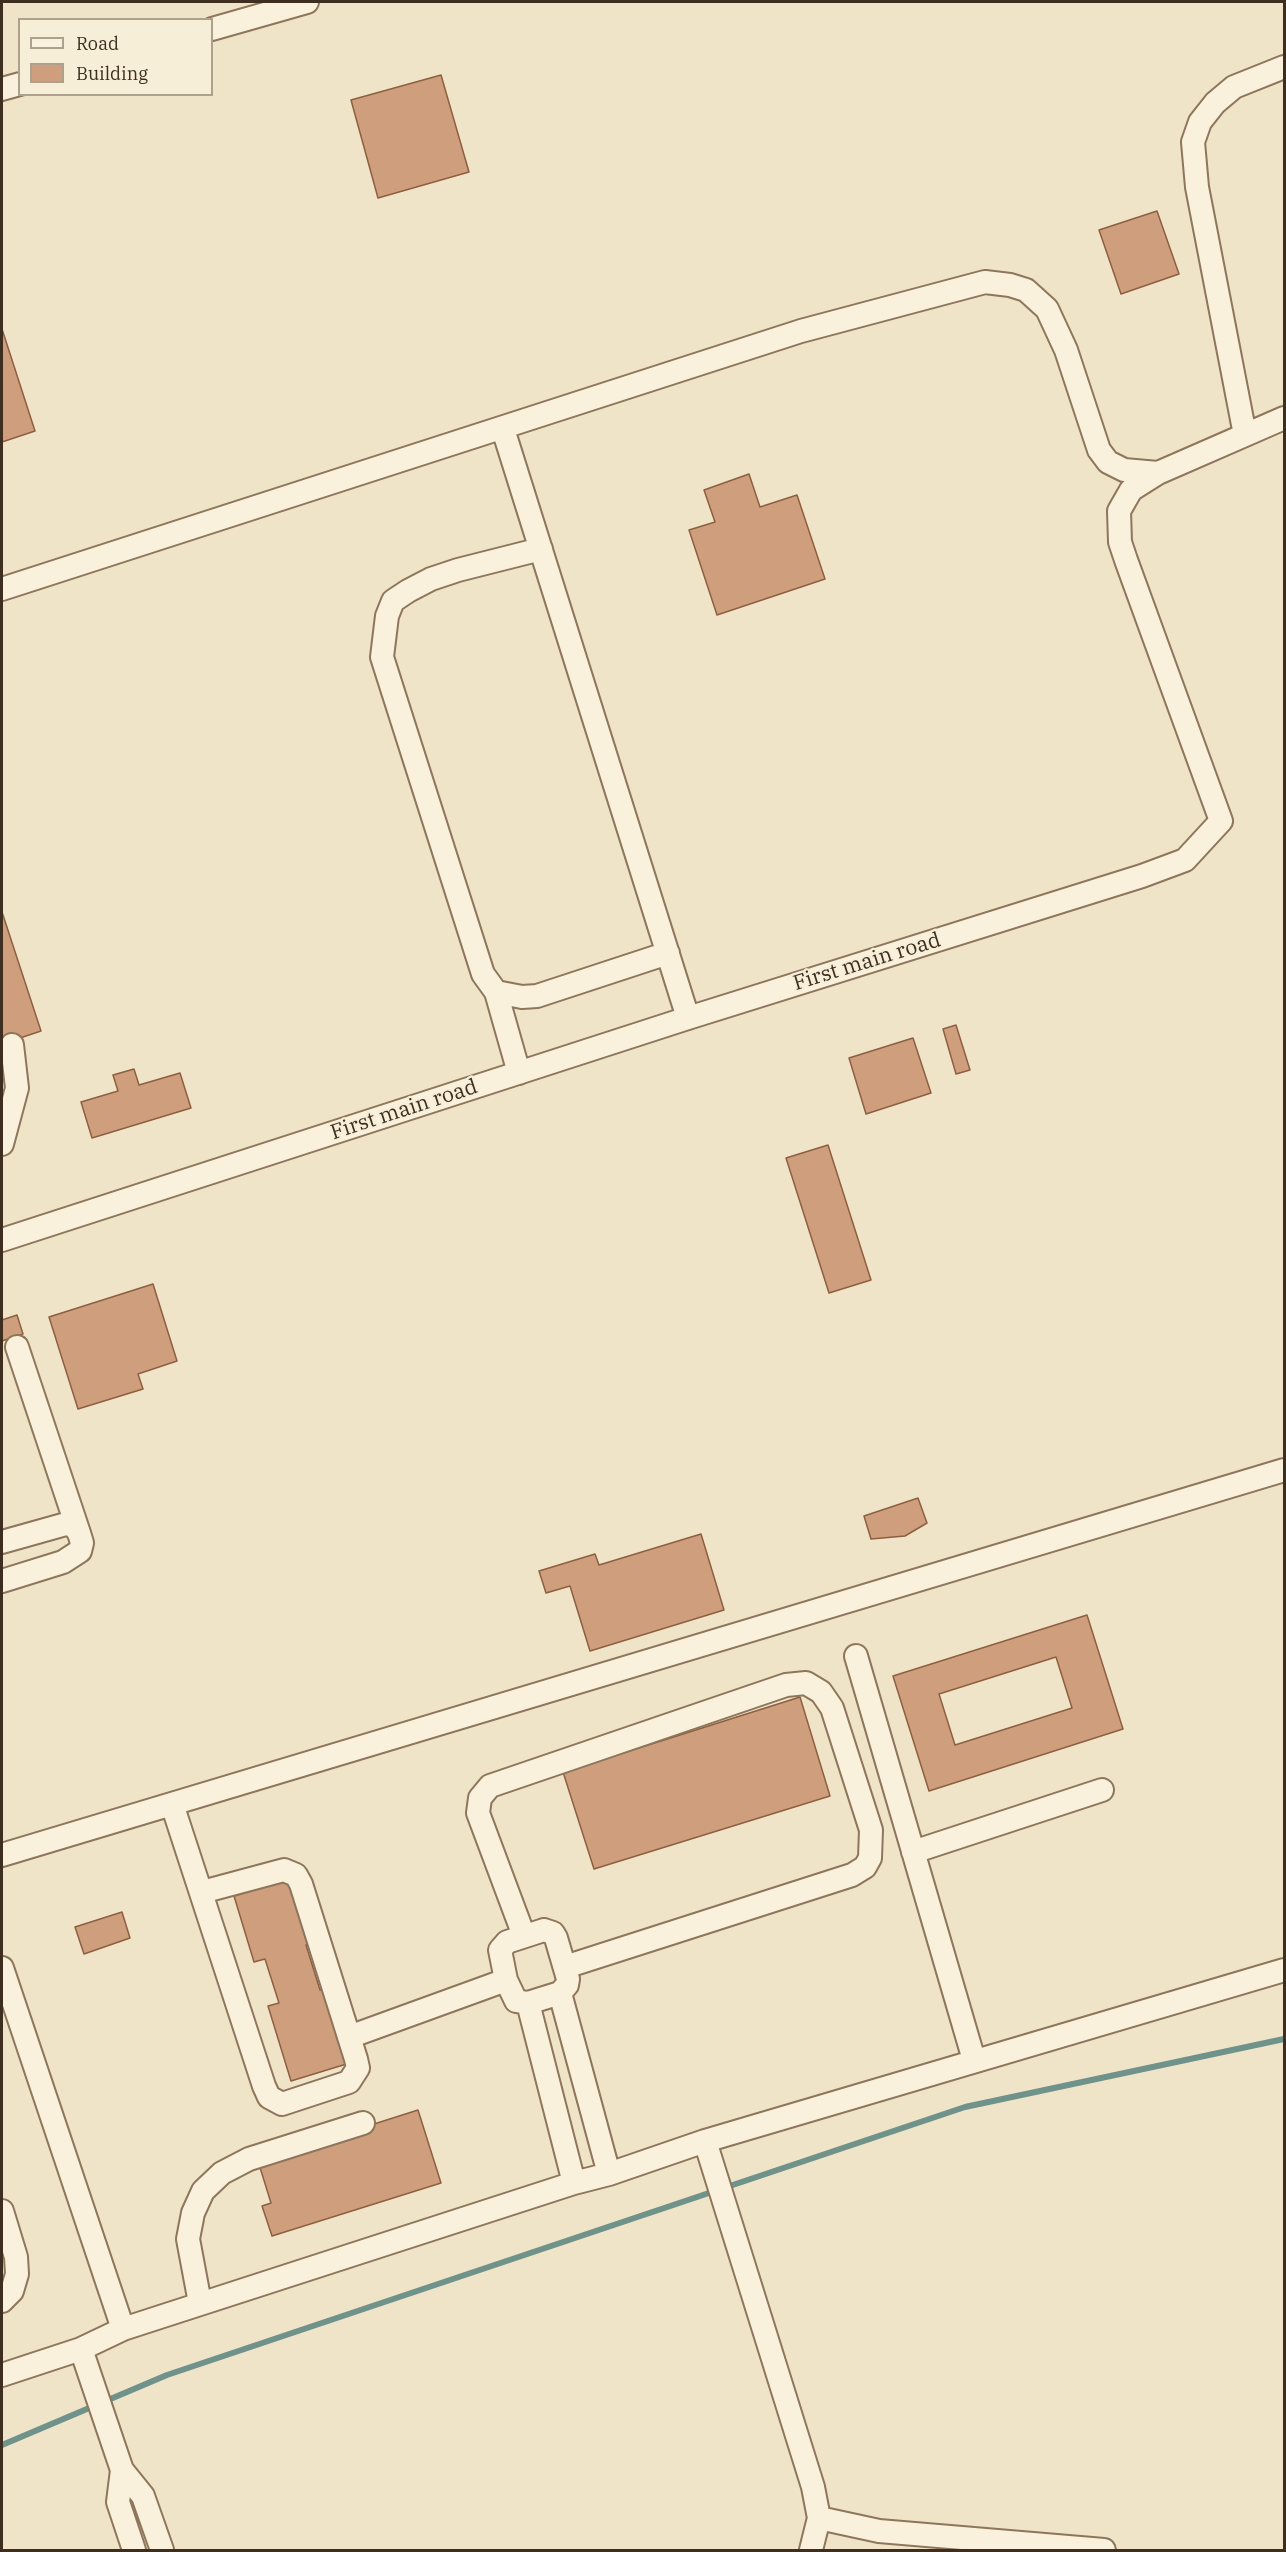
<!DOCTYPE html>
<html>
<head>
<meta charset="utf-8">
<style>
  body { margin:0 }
  #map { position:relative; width:1286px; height:2552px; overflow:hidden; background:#f0e4c8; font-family:"IBM Plex Serif",serif }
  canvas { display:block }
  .frame { position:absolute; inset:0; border:3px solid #3d2e20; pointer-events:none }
  .legend { position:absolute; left:18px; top:18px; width:195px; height:78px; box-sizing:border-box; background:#f7eed8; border:2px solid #ada18e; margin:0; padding:8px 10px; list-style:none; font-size:18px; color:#3d2e20 }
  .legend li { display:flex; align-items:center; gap:12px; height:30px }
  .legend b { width:30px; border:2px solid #ada18e }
</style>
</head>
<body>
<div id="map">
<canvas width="1286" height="2552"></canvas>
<div class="frame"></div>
<ul class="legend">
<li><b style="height:8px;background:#faf1dc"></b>Road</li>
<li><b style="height:16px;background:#cf9f7d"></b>Building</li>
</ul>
</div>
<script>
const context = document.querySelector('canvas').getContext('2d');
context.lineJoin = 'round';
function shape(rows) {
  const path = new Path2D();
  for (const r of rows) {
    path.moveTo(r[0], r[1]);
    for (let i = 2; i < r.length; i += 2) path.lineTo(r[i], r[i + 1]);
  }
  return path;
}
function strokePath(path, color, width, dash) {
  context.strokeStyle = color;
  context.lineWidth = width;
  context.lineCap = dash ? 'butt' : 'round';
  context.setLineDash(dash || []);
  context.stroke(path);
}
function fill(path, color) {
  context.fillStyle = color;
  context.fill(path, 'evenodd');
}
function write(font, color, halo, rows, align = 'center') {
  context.font = font + ' "IBM Plex Serif",serif';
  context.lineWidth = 4.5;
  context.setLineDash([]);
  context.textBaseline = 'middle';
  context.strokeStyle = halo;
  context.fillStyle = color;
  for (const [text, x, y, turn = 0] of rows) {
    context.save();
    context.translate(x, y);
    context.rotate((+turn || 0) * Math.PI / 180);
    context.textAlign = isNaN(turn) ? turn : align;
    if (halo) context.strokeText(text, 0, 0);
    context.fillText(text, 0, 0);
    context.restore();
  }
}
const stream = shape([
  [2,2445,167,2375,965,2107,1284,2039]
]);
const building = shape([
  [441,75,469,172,378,198,351,100,441,75],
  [1157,211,1179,274,1121,294,1099,230,1157,211],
  [2,329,35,431,2,442,2,329],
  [749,474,760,507,797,495,825,579,717,615,689,530,715,522,704,490,749,474],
  [2,912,41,1031,2,1044,2,912],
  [956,1025,970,1070,956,1074,943,1029,956,1025],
  [913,1038,931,1093,866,1114,849,1058,913,1038],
  [134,1069,139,1085,180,1073,191,1108,92,1138,81,1102,118,1091,113,1075,134,1069],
  [828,1145,871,1280,829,1293,786,1158,828,1145],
  [153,1284,177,1361,138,1374,143,1389,78,1409,49,1317,153,1284],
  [17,1315,23,1334,2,1341,2,1320,17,1315],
  [918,1498,927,1523,905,1536,871,1539,864,1516,918,1498],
  [701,1534,724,1610,590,1651,570,1586,546,1593,539,1571,595,1554,599,1565,701,1534],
  [1087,1615,1123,1729,929,1791,893,1676,1087,1615],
  [1056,1657,1072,1708,955,1745,939,1694,1056,1657],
  [800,1697,830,1796,594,1869,563,1772,800,1697],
  [295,1877,315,1942,306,1945,320,1990,329,1987,353,2062,291,2081,268,2006,279,2003,265,1959,254,1962,234,1896,295,1877],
  [122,1912,130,1938,84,1954,75,1927,122,1912],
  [418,2110,441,2183,272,2236,262,2206,271,2203,258,2161,418,2110]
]);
const minor = shape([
  [212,29,307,2],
  [2,89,20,84],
  [503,429,688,1018],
  [1245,435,1197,187,1193,142,1200,122,1215,103,1234,87,1284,67],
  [541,549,458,570,431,579,408,591,393,601,387,616,382,657,483,974,496,992,522,997,537,996,668,953],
  [2,589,801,331,985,282,1010,285,1026,290,1047,309,1066,350,1099,450,1108,462,1124,470,1158,473],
  [496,992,519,1073],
  [2,1144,17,1088,12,1045],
  [2,1240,688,1018,1142,876,1185,860,1221,821,1126,560,1120,542,1119,511,1131,490,1158,473,1284,418],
  [17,1347,79,1533],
  [2,1542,66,1524,74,1526,79,1533,82,1543,80,1551,63,1562,2,1581],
  [856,1656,974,2060],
  [172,1804,264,2086,269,2097,282,2104,349,2082,358,2068,356,2059,301,1884,296,1875,284,1870,202,1892],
  [913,1852,1102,1790],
  [2,1855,1284,1470],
  [544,1930,553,1933,556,1938,568,1979,567,1985,560,1993,528,2003,516,2001,506,1980,500,1950,507,1942,544,1930],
  [524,1936,478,1813,480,1798,490,1786,786,1685,806,1683,821,1692,832,1708,871,1830,870,1858,865,1867,852,1875,565,1967],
  [2,1968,123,2329],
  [560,1993,609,2174],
  [528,2003,574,2183],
  [349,2037,506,1980],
  [705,2141,813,2487,819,2518,811,2550],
  [2,2211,16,2257,17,2274,12,2291,2,2301],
  [200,2303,188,2239,193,2213,203,2191,222,2173,249,2159,363,2123],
  [81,2349,122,2470,143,2496,162,2550],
  [2,2375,81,2349,123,2329,574,2183,609,2174,705,2141,1284,1970],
  [122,2470,118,2502,134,2550],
  [819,2518,879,2531,1104,2550]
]);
const streetNames = [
  ["First main road",867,962,-17],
  ["First main road",404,1110,-18]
];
strokePath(stream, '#6f938a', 6);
fill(building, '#cf9f7d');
strokePath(building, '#8d5f41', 1.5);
strokePath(minor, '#8d765c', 26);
strokePath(minor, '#faf1dc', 22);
write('21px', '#3d2e20', '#f7eed8', streetNames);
</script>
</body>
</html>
